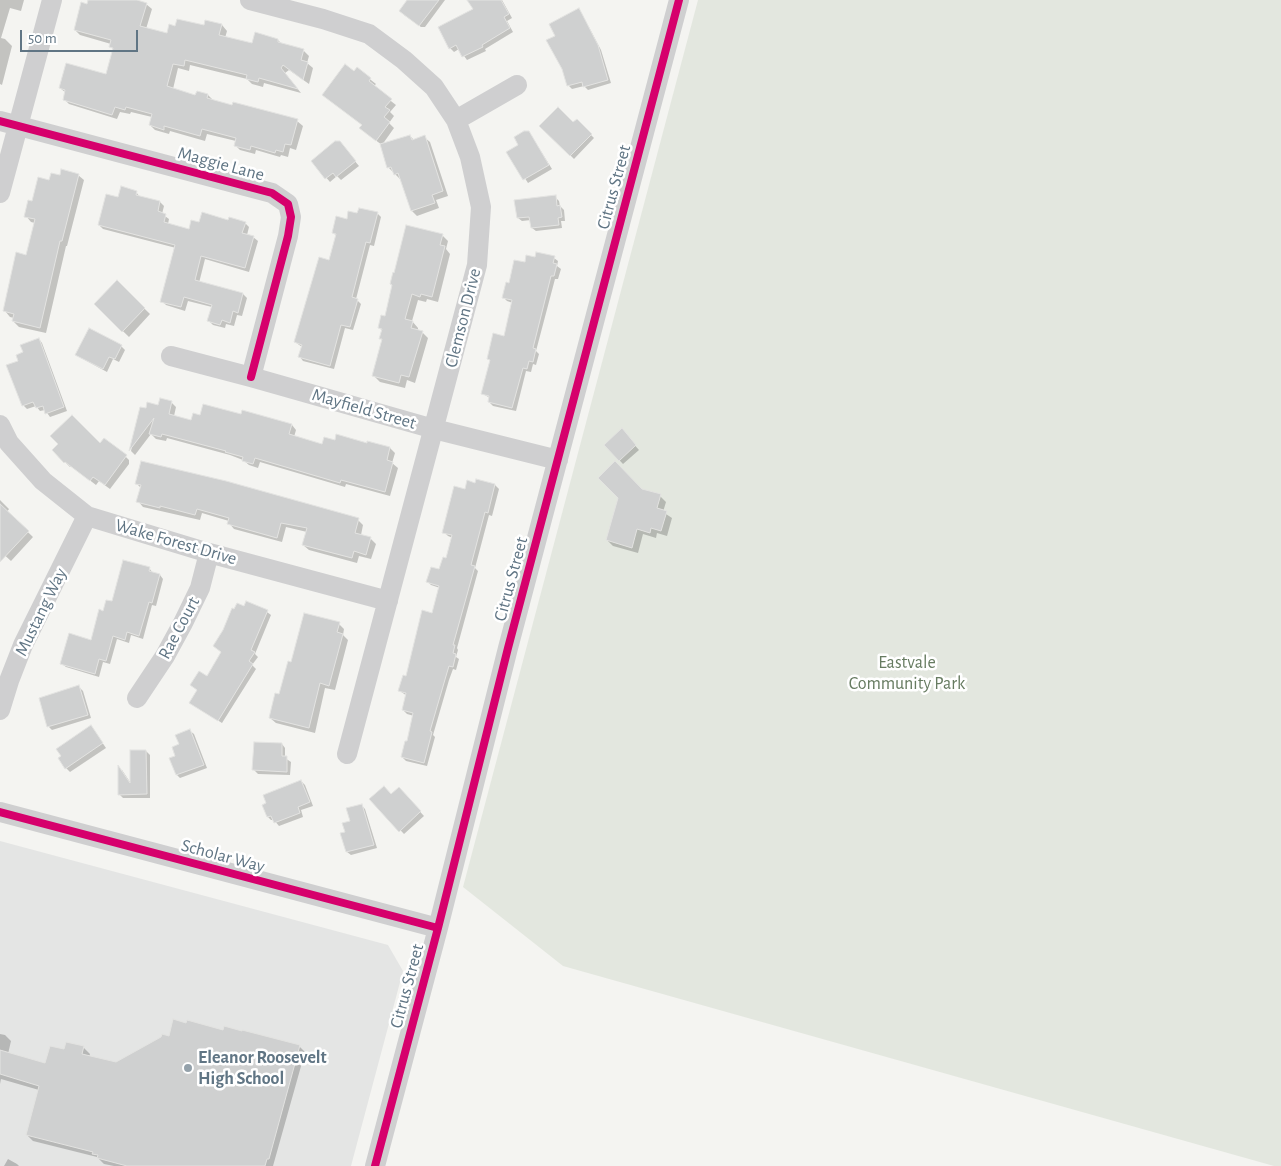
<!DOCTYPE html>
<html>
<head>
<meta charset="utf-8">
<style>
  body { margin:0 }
  #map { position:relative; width:1281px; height:1166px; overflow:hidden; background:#f4f4f1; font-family:"Alegreya Sans",sans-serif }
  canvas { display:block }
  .scale { position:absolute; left:20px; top:30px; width:118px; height:22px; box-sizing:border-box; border:2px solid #607584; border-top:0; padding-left:6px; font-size:15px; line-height:18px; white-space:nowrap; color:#607584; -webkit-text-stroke:4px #fff; paint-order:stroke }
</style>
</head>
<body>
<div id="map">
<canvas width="1281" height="1166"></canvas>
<div class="scale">50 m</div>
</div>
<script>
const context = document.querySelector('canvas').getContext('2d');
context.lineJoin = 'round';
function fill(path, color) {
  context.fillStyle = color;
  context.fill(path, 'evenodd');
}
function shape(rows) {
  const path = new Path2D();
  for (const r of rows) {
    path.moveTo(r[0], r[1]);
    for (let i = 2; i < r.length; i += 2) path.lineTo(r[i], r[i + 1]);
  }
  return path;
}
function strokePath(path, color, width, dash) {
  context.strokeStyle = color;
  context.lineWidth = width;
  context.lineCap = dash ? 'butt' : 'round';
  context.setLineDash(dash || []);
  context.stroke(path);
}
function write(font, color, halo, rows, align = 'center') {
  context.font = font + ' "Alegreya Sans",sans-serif';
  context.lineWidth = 5;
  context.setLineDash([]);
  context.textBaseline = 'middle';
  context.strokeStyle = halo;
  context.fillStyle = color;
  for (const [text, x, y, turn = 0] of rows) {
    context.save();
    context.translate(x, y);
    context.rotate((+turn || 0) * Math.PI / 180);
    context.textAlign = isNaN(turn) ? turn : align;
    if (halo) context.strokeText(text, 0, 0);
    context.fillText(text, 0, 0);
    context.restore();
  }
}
const built = shape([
  [0,841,388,945,403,971,351,1166,0,1166]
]);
const green = shape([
  [698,0,1281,0,1281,1166,1274,1166,563,966,463,887]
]);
const shadow = shape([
  [0,0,24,0,21,11,10,8,1,38,5,39,12,46,2,85,0,84],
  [90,0,133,0,146,4,152,9,146,29,167,35,176,28,222,25,227,31,225,38,253,44,278,40,283,45,303,50,309,56,307,63,313,68,309,84,289,70,285,73,301,93,264,83,263,87,252,84,247,79,190,65,189,71,178,68,173,89,196,96,208,95,214,101,297,121,303,126,296,150,290,148,288,157,281,155,280,157,256,150,255,154,240,150,235,145,236,141,207,134,205,141,170,131,169,134,155,130,150,125,152,117,131,112,130,114,120,112,117,119,69,104,64,99,66,93,60,88,107,76,114,50,111,47,111,44,80,35,75,30],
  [408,0,445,0,425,27,421,27,404,15],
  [477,0,502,0,512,18,507,21,513,32,485,49,486,51,467,60,459,49,454,52,450,48,474,9],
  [579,10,582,14,601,50,611,83,588,90,584,86,572,89,568,85],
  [357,69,376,84,373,87,396,105,390,112,394,116,389,123,394,128,382,145,366,133,363,126],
  [577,121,594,138,574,159,541,126,573,124],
  [529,132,552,169,528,183,508,152,520,145],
  [410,136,414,140,424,137,430,142,448,196,436,200,439,208,417,216,412,211,401,179,400,179,388,167],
  [338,141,359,166,341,180,337,176,330,182,312,161],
  [78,175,84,180,67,246,66,246,46,333,19,327,13,321,14,318,10,317,5,311,27,256,35,223,31,222,26,216,32,202,50,182,61,177],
  [136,192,140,197,160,202,164,206,162,214,169,219,168,224,190,230,200,224,229,221,245,223,249,227,247,235,253,237,258,241,249,272,205,259,199,283,243,294,247,298,242,316,237,315,234,326,226,324,225,328,213,325,209,321,212,307,188,301,185,311,166,305,162,301,176,248,103,229,99,225,119,199],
  [555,197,559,201,560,206,564,210,565,221,561,221,562,228,536,231,532,228,531,220,522,221,518,218],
  [377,213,381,217,374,246,370,245,356,299,361,304,353,330,345,328,334,369,303,361,300,357,302,347,295,342,330,261,337,236,333,233,347,220,358,214],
  [442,235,448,241,446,249,450,254,438,302,427,299,426,302,418,300,412,321,418,328,418,331,422,332,428,338,415,383,407,380,405,388,380,382,374,376,383,341,381,339,382,331,379,327],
  [536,258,554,258,558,261,557,266,561,269,558,279,555,279,536,351,539,354,536,365,533,364,531,372,526,371,516,411,493,406,489,402,490,398,483,394,491,361,488,358,505,337,513,303,507,301,503,297,509,284,525,264],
  [117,282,150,314,129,337,95,304],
  [39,339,42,343,67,411,50,417,45,410,40,411,36,406,27,409,23,405,20,362,25,353],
  [121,346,125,350,119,362,113,359,107,372,81,358,77,355],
  [171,402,176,407,174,416,192,421,201,416,242,416,292,425,296,430,294,437,323,445,335,442,390,448,395,453,392,463,398,468,390,496,346,484,345,487,260,462,258,468,249,465,243,460,230,455,167,438,166,441,156,439,151,434,135,455,131,451,141,408,147,410],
  [621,430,639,450,623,464,605,445],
  [101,445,123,454,129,460,129,464,110,489,99,481,96,485,71,466,70,467,53,450],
  [477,481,495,485,499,489,492,516,489,515,475,568,478,571,457,648,458,650,456,657,459,659,456,670,453,669,449,680,433,735,435,737,427,766,406,761,402,757,408,743,414,716,407,714,403,710,407,696,400,691,433,614,440,588,431,585,428,582,440,571,447,560,453,538,448,536,444,532,466,490,476,484],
  [136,483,358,520,363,525,361,535,370,538,376,544,371,559,359,556,357,563,309,550,303,545,307,532,286,527,282,542,234,529,229,523,229,521,202,513,200,520,143,507,138,501,141,488],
  [642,490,660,496,666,502,663,512,672,518,667,536,657,533,656,538,643,534,638,553,613,546,607,540,620,498],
  [0,500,9,509,7,512,33,537,11,561,0,551],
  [149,568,153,573,160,575,163,579,156,606,152,605,143,639,131,635,129,643,117,639,110,664,103,662,99,677,66,667,62,664,92,641,104,612],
  [247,603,267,612,271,615,255,654,258,657,252,665,256,669,222,723,195,706,207,678,222,652],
  [339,624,344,629,343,635,348,640,335,690,325,688,315,733,276,723,270,718,292,664],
  [79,687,83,691,91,718,52,730,49,727,40,699],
  [91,726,106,748,70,772,66,768],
  [190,731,194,734,207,768,180,778,177,775,176,757,180,745],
  [282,744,285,748,285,758,291,762,290,775,258,774,254,770],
  [146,751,150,755,150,798,123,798,119,794,122,770,132,785],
  [301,781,305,785,313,806,301,810,303,817,279,826,274,820,271,820,268,817],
  [399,789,424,816,404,834,371,799,392,796],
  [361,805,365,809,377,848,351,855,347,852,346,833],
  [224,1032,299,1046,305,1052,273,1166,114,1166,104,1164,97,1157,33,1141,27,1135,39,1090,1,1079,0,1084,0,1034,5,1035,11,1041,8,1054,46,1064,65,1051,67,1043,84,1048,90,1054,89,1057,116,1064,170,1037],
  [8,1159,17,1164,19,1166,4,1166]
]);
const building = shape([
  [88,0,137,0,147,3,140,26,167,33,169,24,175,26,177,19,204,25,205,20,222,24,219,35,252,43,255,32,278,39,278,42,304,49,301,60,308,62,303,80,283,65,281,68,298,89,259,78,258,82,246,79,247,75,185,60,184,66,173,64,167,86,195,95,197,91,208,94,207,98,232,105,233,102,298,119,291,145,285,144,283,152,276,150,275,153,251,146,250,150,234,146,236,138,202,129,200,136,164,126,164,130,149,125,152,114,126,107,125,110,115,107,112,115,63,100,65,90,59,88,66,63,106,74,113,48,109,47,111,40,74,30,81,2,87,4,88,0],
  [407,0,439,0,419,26,399,11,407,0],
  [467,0,501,0,509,14,504,17,510,28,482,45,483,47,462,57,456,45,449,49,438,27,473,9,467,0],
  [579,8,598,45,608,80,583,87,582,82,567,86,562,69,546,40,555,36,549,24,579,8],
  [345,64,354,71,357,67,371,78,369,81,392,99,385,107,390,110,384,117,390,122,376,141,359,128,362,125,322,95,345,64],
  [558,107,573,122,577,119,592,134,570,156,539,126,558,107],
  [524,131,529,131,549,165,523,180,506,152,518,145,514,137,524,131],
  [410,135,412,140,425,135,443,191,432,195,435,203,411,211,398,173,394,175,391,167,387,168,380,144,410,135],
  [335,141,340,141,356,161,336,177,333,173,325,179,311,161,335,141],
  [61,169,79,174,62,241,60,241,40,328,12,321,14,314,3,311,16,252,26,255,35,219,24,217,28,200,32,201,38,177,49,180,51,173,60,175,61,169],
  [121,186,137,191,136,195,160,201,158,211,166,214,164,222,189,229,191,220,199,222,202,212,228,220,229,217,246,222,242,233,254,236,245,268,201,256,195,280,243,293,238,313,233,311,230,323,222,320,220,325,207,321,212,305,184,297,181,307,160,302,175,245,98,225,106,194,118,197,121,186],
  [556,195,557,206,560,205,562,217,558,218,559,225,531,228,529,217,517,218,514,200,556,195],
  [359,208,378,212,370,243,366,242,352,297,358,299,350,327,341,325,330,366,298,357,302,345,294,342,319,257,329,260,336,234,332,233,336,216,347,219,348,211,357,213,359,208],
  [406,225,443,234,440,245,445,246,432,297,421,294,420,297,412,294,405,319,413,321,411,328,423,331,409,377,401,375,399,383,372,376,382,339,379,339,382,329,378,328,381,315,385,316,392,285,390,284,393,272,394,273,406,225],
  [536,252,555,256,553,263,557,264,554,276,551,276,533,348,536,349,533,362,529,361,527,369,523,368,512,408,488,402,489,396,481,394,490,360,487,359,493,333,504,336,512,300,502,298,506,282,509,283,514,260,525,262,526,255,535,257,536,252],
  [117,280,145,308,122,332,94,304,117,280],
  [89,328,122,345,115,359,109,357,103,369,75,355,89,328],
  [39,338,64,407,45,414,43,406,36,408,33,402,22,406,6,365,18,361,16,355,23,352,20,345,39,338],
  [160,398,172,401,169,414,191,420,193,413,200,415,203,404,241,414,242,410,292,424,289,434,322,444,324,437,335,440,336,434,367,443,367,441,390,447,387,460,393,462,385,492,341,480,340,483,255,458,253,464,242,461,243,457,225,452,226,451,162,434,161,437,149,434,154,418,129,451,140,407,146,408,147,402,158,405,160,398],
  [72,415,100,443,104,438,127,455,105,485,93,477,90,481,65,462,64,463,52,450,58,444,50,436,72,415],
  [622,428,636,445,619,461,604,445,622,428],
  [141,461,226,481,359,518,355,533,371,537,366,555,354,551,352,558,302,545,307,528,281,523,277,538,227,524,229,518,197,509,195,515,160,506,160,508,136,502,141,485,135,484,141,461],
  [615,461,642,489,661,494,657,508,667,511,661,531,651,528,650,533,637,529,632,548,606,540,618,498,598,478,615,461],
  [476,479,495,484,488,513,485,512,471,565,475,566,453,645,455,645,453,653,456,654,453,667,449,666,446,676,430,731,432,732,424,763,401,757,405,741,407,741,413,713,402,710,406,693,398,691,403,675,406,676,422,610,432,613,439,586,426,582,431,567,439,569,443,557,446,558,452,535,442,533,454,486,465,489,467,480,475,483,476,479],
  [0,504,29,531,0,562,0,504],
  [123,560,150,567,149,571,160,574,152,603,149,602,139,636,127,632,125,640,113,636,106,661,99,659,95,674,60,664,69,633,91,640,99,609,103,611,106,600,112,601,123,560],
  [246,601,268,610,251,650,255,652,249,661,253,664,218,721,189,703,197,690,190,685,199,671,207,676,221,652,213,646,223,630,232,608,234,609,237,603,244,606,246,601],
  [304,613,340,622,337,632,343,634,329,686,320,683,309,728,269,718,275,693,279,694,288,661,291,662,304,613],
  [79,685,88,715,47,727,39,698,79,685],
  [91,725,103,743,65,769,58,758,61,756,56,749,91,725],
  [190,729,204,765,176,775,169,758,175,756,172,747,179,744,175,735,190,729],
  [254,742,282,743,282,756,287,756,287,772,252,770,254,742],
  [130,750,146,750,147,794,118,795,118,765,130,783,130,750],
  [301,780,310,802,298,807,300,813,274,823,271,816,267,817,262,805,266,803,263,795,301,780],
  [384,786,391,794,399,787,421,811,399,832,369,799,384,786],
  [362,804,374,845,346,852,340,833,345,832,342,823,350,821,346,808,362,804],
  [173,1019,186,1023,187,1020,223,1030,224,1026,242,1031,242,1030,300,1045,269,1159,267,1159,265,1166,127,1166,97,1158,98,1155,92,1154,93,1152,26,1135,39,1086,0,1074,0,1050,45,1063,50,1046,64,1049,66,1042,84,1046,82,1054,116,1062,161,1037,162,1034,169,1036,173,1019]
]);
const minor = shape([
  [250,0,323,19,369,34,404,60,434,87,456,120,470,157,481,207,477,265,347,754],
  [456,120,517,85],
  [0,121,253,188,272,193,288,204,291,217,288,236,251,377],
  [0,193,52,0],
  [171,356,251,377,434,429,558,460],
  [0,425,9,443,43,481,87,516,209,553,388,601],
  [137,698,165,656,183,623,200,588,209,553],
  [0,710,9,681,23,645,87,516],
  [0,812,438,928],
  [375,1166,438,928,508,648,679,0]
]);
const cycleway = shape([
  [0,121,253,188,272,193,288,204,291,217,288,236,251,377],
  [0,812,438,928],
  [375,1166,438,928,508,648,679,0]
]);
const markers = [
  [188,1068,5,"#94a1aa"]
];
const streetNames = [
  ["Maggie Lane",221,164,15],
  ["Citrus Street",614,187,-75],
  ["Clemson Drive",463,318,-76],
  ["Mayfield Street",364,409,16],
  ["Wake Forest Drive",176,542,16],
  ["Citrus Street",511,579,-75],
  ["Mustang Way",41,612,-64],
  ["Rae Court",179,628,-62],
  ["Scholar Way",223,856,15],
  ["Citrus Street",407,986,-75]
];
const parkNames = [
  ["Eastvale",907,663],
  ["Community Park",907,684]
];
const poiNames = [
  ["Eleanor Roosevelt",198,1058],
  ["High School",198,1079]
];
fill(built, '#e4e5e4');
fill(green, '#e3e7df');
fill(shadow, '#0003');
fill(building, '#cfd0d0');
strokePath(building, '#e3e3e1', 1);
strokePath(minor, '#cfcfd0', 20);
strokePath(cycleway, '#d6006c', 8);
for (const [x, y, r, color] of markers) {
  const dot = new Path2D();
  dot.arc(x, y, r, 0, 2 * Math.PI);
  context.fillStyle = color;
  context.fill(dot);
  strokePath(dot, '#fff', 2);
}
write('18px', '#607584', '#fff', streetNames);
write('18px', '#667b60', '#fff', parkNames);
write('bold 18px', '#607584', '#fff', poiNames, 'left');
</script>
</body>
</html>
